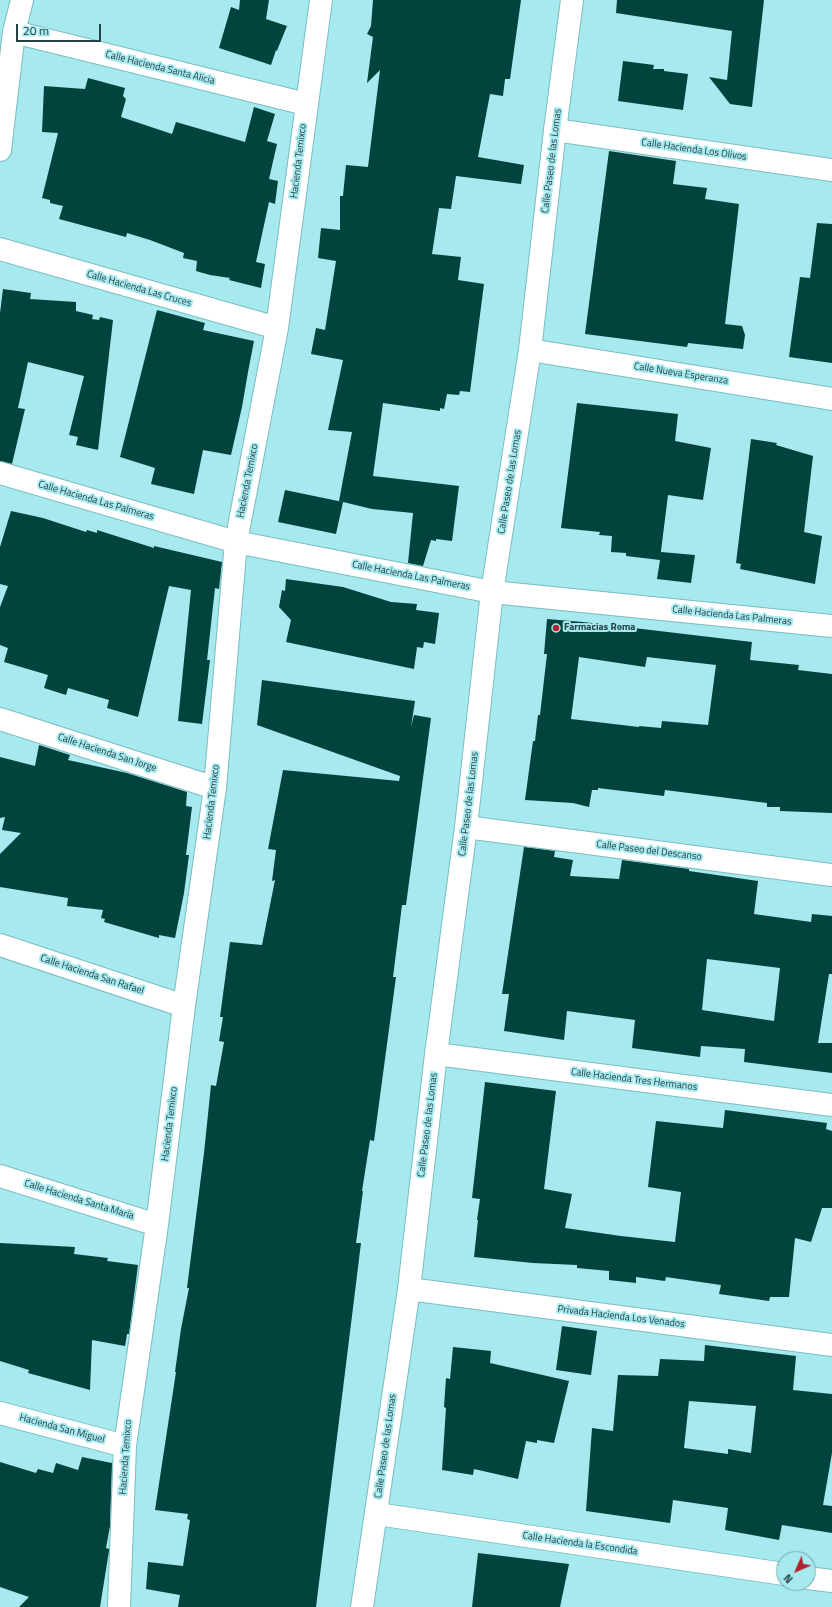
<!DOCTYPE html>
<html>
<head>
<meta charset="utf-8">
<style>
  body { margin:0 }
  #map { position:relative; width:832px; height:1607px; overflow:hidden; background:#a6e9ef; font-family:"Titillium Web",sans-serif }
  canvas { display:block }
  .north { position:absolute; left:776px; top:1551px; width:40px; height:40px; box-sizing:border-box; background:#a6e9ef; border:1px solid #72a5aa; border-radius:50%; rotate:225deg; font-size:11px; font-weight:700; line-height:16px; text-align:center; color:#254042 }
  .north::after { content:''; display:block; margin:auto; width:14px; height:18px; background:#b2202d; clip-path:polygon(50% 0,100% 100%,50% 72%,0 100%) }
  .scale { position:absolute; left:16px; top:24px; width:85px; height:18px; box-sizing:border-box; border:2px solid #254042; border-top:0; padding-left:5px; font-size:12px; line-height:14px; white-space:nowrap; color:#254042; -webkit-text-stroke:3px #a6e9ef; paint-order:stroke }
</style>
</head>
<body>
<div id="map">
<canvas width="832" height="1607"></canvas>
<div class="north">N</div>
<div class="scale">20 m</div>
</div>
<script>
const context = document.querySelector('canvas').getContext('2d');
context.lineJoin = 'round';
function fill(path, color) {
  context.fillStyle = color;
  context.fill(path, 'evenodd');
}
function shape(rows) {
  const path = new Path2D();
  for (const r of rows) {
    path.moveTo(r[0], r[1]);
    for (let i = 2; i < r.length; i += 2) path.lineTo(r[i], r[i + 1]);
  }
  return path;
}
function strokePath(path, color, width, dash) {
  context.strokeStyle = color;
  context.lineWidth = width;
  context.lineCap = dash ? 'butt' : 'round';
  context.setLineDash(dash || []);
  context.stroke(path);
}
function write(font, color, halo, rows, align = 'center') {
  context.font = font + ' "Titillium Web",sans-serif';
  context.lineWidth = 4;
  context.setLineDash([]);
  context.textBaseline = 'middle';
  context.strokeStyle = halo;
  context.fillStyle = color;
  for (const [text, x, y, turn = 0] of rows) {
    context.save();
    context.translate(x, y);
    context.rotate((+turn || 0) * Math.PI / 180);
    context.textAlign = isNaN(turn) ? turn : align;
    if (halo) context.strokeText(text, 0, 0);
    context.fillText(text, 0, 0);
    context.restore();
  }
}
const building = shape([
  [240,0,269,0,266,19,287,26,278,48,277,51,276,50,271,65,219,48,231,7,239,10],
  [373,0,521,0,510,79,505,79,503,96,490,94,478,157,524,165,521,184,456,176,451,209,439,208,432,254,461,257,458,280,484,284,470,392,460,391,459,395,447,394,444,409,440,408,440,411,383,403,373,476,459,486,452,541,436,539,436,541,431,540,423,566,408,563,413,513,372,509,339,501,352,432,328,430,343,360,311,354,316,328,325,330,336,261,318,258,321,228,340,230,340,196,343,196,346,165,368,167,380,70,367,83,373,37,367,34,371,26],
  [617,0,764,0,752,107,730,104,709,77,727,80,732,31,616,13],
  [623,61,654,65,653,69,664,69,664,71,688,74,683,110,618,101],
  [88,78,125,88,123,96,126,99,121,117,172,134,176,122,245,142,254,107,275,114,267,141,277,144,269,179,278,181,275,204,269,202,256,262,265,264,261,288,229,280,230,278,210,275,196,271,197,261,183,258,184,253,150,240,127,233,126,237,59,219,63,206,50,203,50,200,42,198,58,133,42,132,44,86,85,89],
  [609,151,676,161,673,184,707,188,705,199,739,204,725,324,742,326,745,335,743,349,688,343,687,347,585,334],
  [817,223,832,224,832,363,789,357,800,277,810,278],
  [3,289,31,293,30,299,76,302,76,311,93,315,92,319,99,320,100,317,113,320,98,450,76,445,78,437,69,435,84,376,28,362,18,408,25,409,12,464,0,461,0,313],
  [157,310,205,323,203,330,254,341,248,372,242,407,231,455,203,450,194,494,151,484,155,468,120,457],
  [577,403,678,414,675,441,711,448,703,500,668,495,660,559,661,552,695,555,691,583,657,579,660,560,626,556,626,553,611,552,612,536,599,535,600,532,561,528],
  [751,439,777,443,776,445,813,456,804,532,822,536,815,584,740,569,741,564,736,563],
  [285,490,343,502,336,534,278,522],
  [11,511,43,518,86,532,87,530,97,533,97,530,154,548,154,546,222,562,219,589,215,588,207,660,210,660,202,724,178,721,191,590,169,586,138,717,107,708,109,700,68,688,66,695,44,688,48,675,4,662,8,648,0,645,0,607,8,586,0,584,0,547],
  [286,579,343,587,391,602,417,604,416,610,439,613,435,644,424,642,423,648,417,647,414,669,286,642,291,620,279,607,282,590,285,591],
  [547,619,583,622,752,642,750,660,799,665,798,670,832,674,832,813,780,811,780,807,767,807,767,803,665,790,664,796,598,788,598,790,592,790,589,807,573,803,525,800,533,741,535,741,538,715,540,715,547,654,544,654],
  [579,657,645,667,647,657,716,665,708,725,662,721,661,728,639,726,639,727,571,719],
  [262,680,415,701,411,727,414,715,431,718,406,905,402,905,393,977,396,977,374,1141,370,1140,362,1191,363,1191,356,1243,361,1243,316,1607,178,1607,180,1595,146,1589,148,1562,183,1566,190,1520,187,1519,188,1514,155,1510,176,1372,175,1372,181,1329,189,1288,187,1288,204,1153,211,1085,216,1086,224,1042,219,1041,223,1017,220,1017,230,942,262,945,275,880,272,881,276,850,268,849,283,770,399,781,400,776,257,725],
  [39,745,70,755,68,760,127,773,187,792,186,806,192,807,186,855,189,855,184,893,175,938,159,935,159,938,104,922,105,919,101,918,103,910,67,906,68,898,0,887,0,854,21,833,2,830,5,817,0,818,0,757,35,766],
  [524,847,555,851,554,857,573,860,570,876,619,879,622,860,689,869,689,871,758,881,754,914,811,922,812,914,832,916,832,974,829,974,818,1043,832,1043,832,1073,744,1062,745,1049,701,1046,700,1057,632,1048,635,1020,567,1011,564,1040,504,1031,509,994,502,994],
  [707,959,780,968,774,1021,702,1010],
  [485,1082,556,1091,544,1189,572,1194,565,1228,621,1236,675,1242,681,1192,648,1187,656,1121,723,1128,725,1110,827,1123,826,1129,832,1131,832,1208,822,1208,811,1242,795,1238,789,1297,770,1297,769,1301,719,1294,721,1285,666,1277,665,1281,636,1277,636,1283,609,1280,609,1271,577,1268,577,1265,533,1263,474,1257,478,1220,477,1220,480,1199,472,1198],
  [0,1243,75,1247,74,1254,108,1258,107,1261,138,1265,129,1334,127,1334,125,1346,92,1340,90,1390,28,1373,29,1370,0,1361],
  [562,1326,597,1331,591,1375,556,1370],
  [705,1345,796,1356,793,1390,832,1394,832,1453,823,1505,832,1506,832,1533,782,1525,779,1540,725,1530,728,1508,673,1500,670,1523,586,1511,592,1428,613,1431,618,1375,658,1376,660,1359,704,1361],
  [689,1401,756,1406,751,1453,728,1449,728,1454,684,1448],
  [453,1347,491,1351,490,1363,569,1381,554,1443,537,1440,537,1443,526,1441,518,1479,474,1469,473,1475,442,1470,446,1408,444,1407,446,1378,450,1379],
  [82,1457,112,1463,110,1526,106,1548,109,1549,109,1551,100,1607,19,1607,29,1597,0,1587,0,1462,36,1473,38,1469,53,1473,56,1463,78,1470],
  [478,1553,569,1564,560,1607,472,1607]
]);
const minor = shape([
  [14,32,306,104],
  [555,130,832,170],
  [0,150,14,32,22,0],
  [0,249,277,328],
  [530,350,832,399],
  [0,719,215,788],
  [466,827,832,875],
  [0,945,184,1006],
  [436,1054,832,1105],
  [0,1176,157,1225],
  [409,1289,832,1345],
  [0,1413,125,1446],
  [377,1514,784,1574],
  [808,1578,832,1581],
  [119,1607,125,1446,157,1225,184,1006,215,788,236,542,277,328,321,0]
]);
const tertiary = shape([
  [0,473,236,542,492,592,832,626]
]);
const secondary = shape([
  [362,1607,409,1289,436,1054,466,827,492,592,530,350,555,130,572,0]
]);
const markers = [
  [556,628,4,"#b2202d"]
];
const streetNames = [
  ["Calle Hacienda Santa Alicia",160,68,14],
  ["Calle Hacienda Los Olivos",694,150,8],
  ["Hacienda Temixco",299,161,-83],
  ["Calle Paseo de las Lomas",552,161,-83],
  ["Calle Hacienda Las Cruces",139,289,16],
  ["Calle Nueva Esperanza",681,374,9],
  ["Hacienda Temixco",248,481,-79],
  ["Calle Paseo de las Lomas",510,482,-81],
  ["Calle Hacienda Las Palmeras",96,501,16],
  ["Calle Hacienda Las Palmeras",411,576,11],
  ["Calle Hacienda Las Palmeras",732,616,6],
  ["Calle Hacienda San Jorge",107,753,18],
  ["Hacienda Temixco",212,802,-83],
  ["Calle Paseo de las Lomas",469,804,-83],
  ["Calle Paseo del Descanso",649,851,7],
  ["Calle Hacienda San Rafael",92,975,18],
  ["Calle Hacienda Tres Hermanos",634,1080,7],
  ["Hacienda Temixco",170,1124,-83],
  ["Calle Paseo de las Lomas",428,1125,-83],
  ["Calle Hacienda Santa María",79,1200,17],
  ["Privada Hacienda Los Venados",621,1317,7],
  ["Hacienda San Miguel",62,1429,15],
  ["Calle Paseo de las Lomas",386,1446,-82],
  ["Hacienda Temixco",126,1457,-86],
  ["Calle Hacienda la Escondida",580,1544,8]
];
const poiNames = [
  ["Farmacias Roma",564,628]
];
fill(building, '#00443d');
strokePath(minor, '#7abcc2', 24);
strokePath(tertiary, '#7abcc2', 24);
strokePath(secondary, '#7abcc2', 24);
strokePath(minor, '#fff', 22);
strokePath(tertiary, '#fff', 22);
strokePath(secondary, '#fff', 22);
for (const [x, y, r, color] of markers) {
  const dot = new Path2D();
  dot.arc(x, y, r, 0, 2 * Math.PI);
  context.fillStyle = color;
  context.fill(dot);
  strokePath(dot, '#a6e9ef', 1.5);
}
write('10px', '#254042', '#a6e9ef', streetNames);
write('bold 10px', '#254042', '#a6e9ef', poiNames, 'left');
</script>
</body>
</html>
